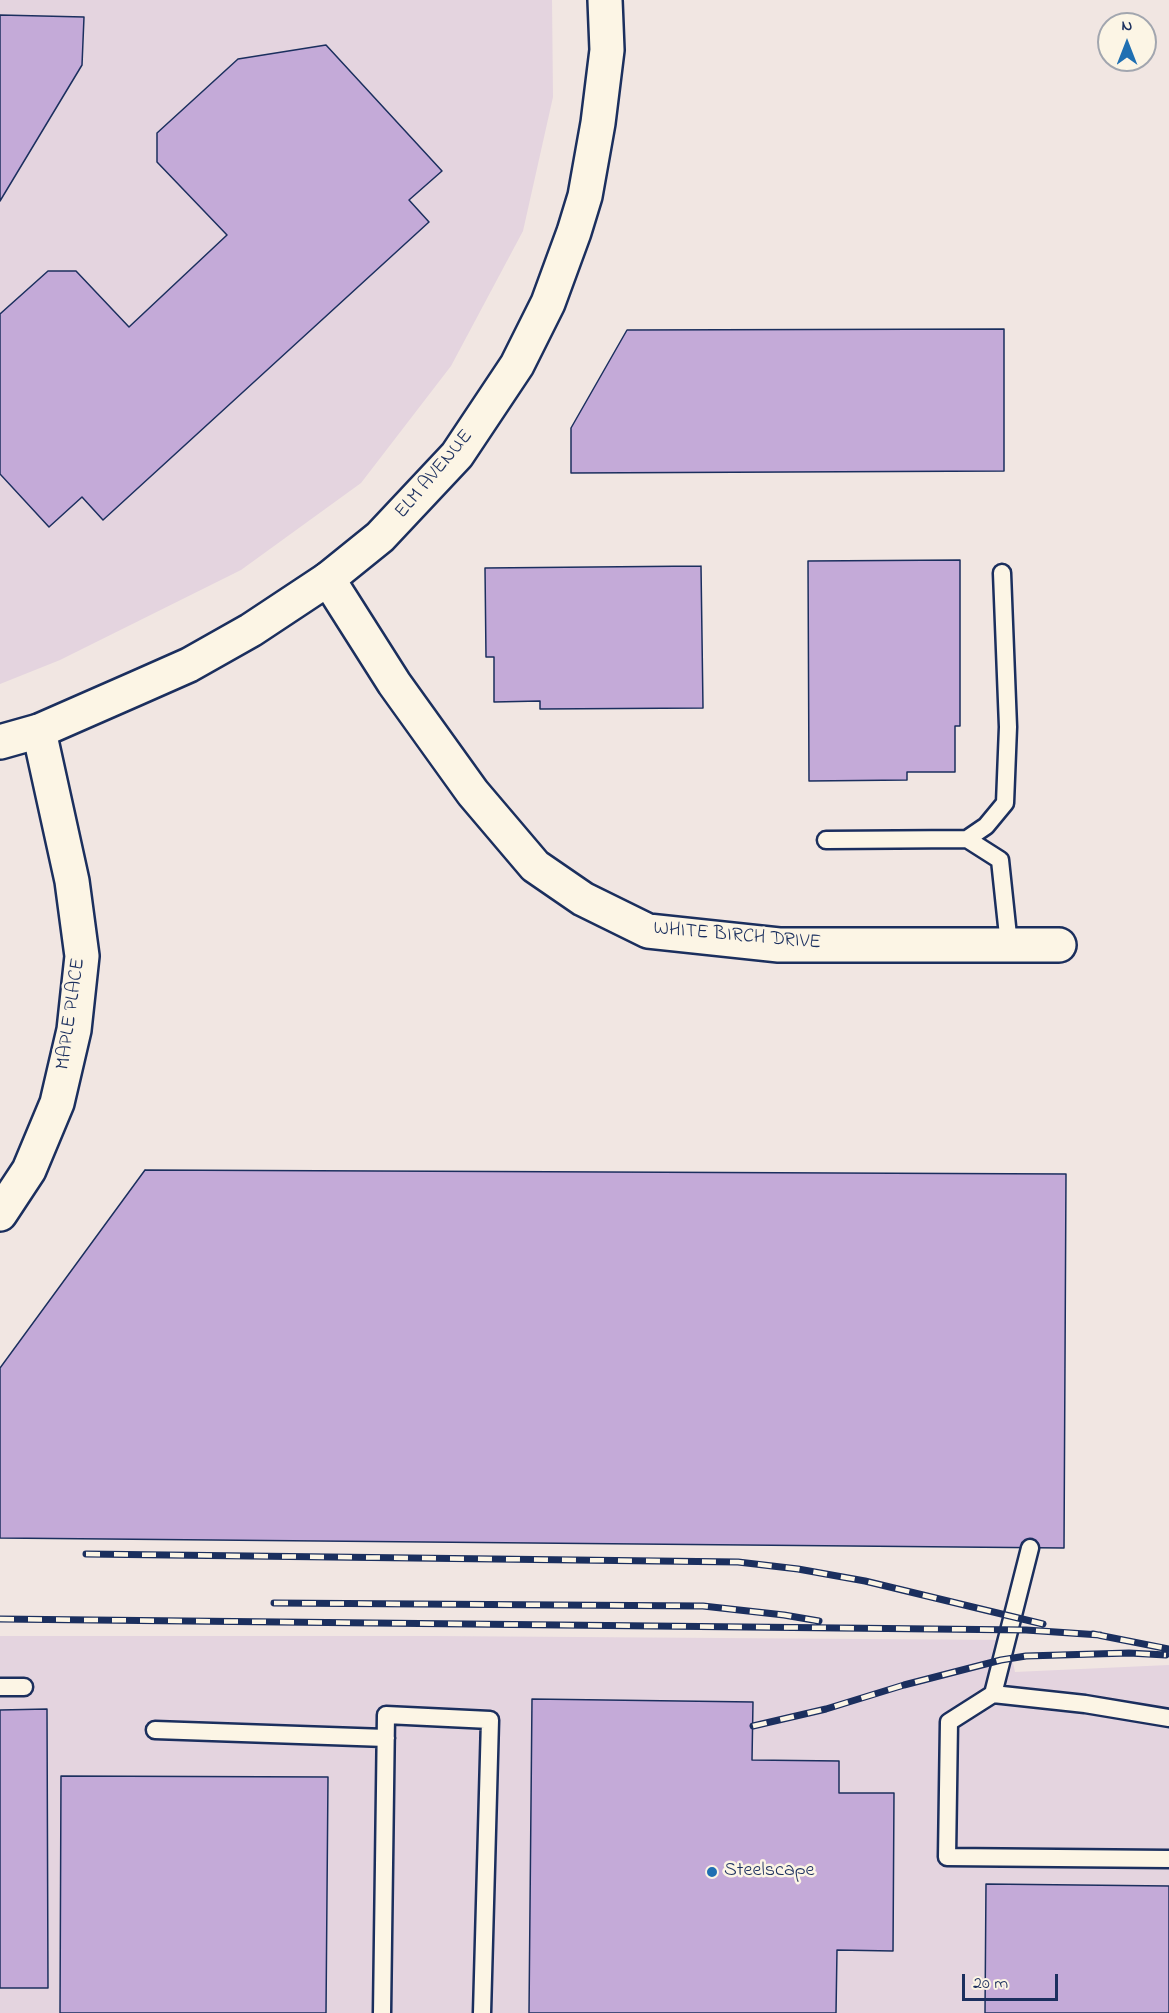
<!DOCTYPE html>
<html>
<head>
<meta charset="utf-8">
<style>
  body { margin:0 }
  #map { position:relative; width:1169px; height:2013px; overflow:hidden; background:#f1e6e2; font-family:"Indie Flower",sans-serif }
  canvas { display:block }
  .north { position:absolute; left:1097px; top:12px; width:60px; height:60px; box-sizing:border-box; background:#fcf5e5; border:2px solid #a2a6af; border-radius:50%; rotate:0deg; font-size:16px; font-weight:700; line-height:24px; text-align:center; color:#1b2f5e }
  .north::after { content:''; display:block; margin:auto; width:21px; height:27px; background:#1f6fb2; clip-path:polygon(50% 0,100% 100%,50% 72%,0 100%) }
  .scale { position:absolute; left:962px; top:1974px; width:96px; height:27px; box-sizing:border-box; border:3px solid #1b2f5e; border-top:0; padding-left:8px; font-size:18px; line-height:21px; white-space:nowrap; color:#1b2f5e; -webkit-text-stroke:4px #fcf5e5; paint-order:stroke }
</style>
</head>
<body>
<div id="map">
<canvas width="1169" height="2013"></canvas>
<div class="north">N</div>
<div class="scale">20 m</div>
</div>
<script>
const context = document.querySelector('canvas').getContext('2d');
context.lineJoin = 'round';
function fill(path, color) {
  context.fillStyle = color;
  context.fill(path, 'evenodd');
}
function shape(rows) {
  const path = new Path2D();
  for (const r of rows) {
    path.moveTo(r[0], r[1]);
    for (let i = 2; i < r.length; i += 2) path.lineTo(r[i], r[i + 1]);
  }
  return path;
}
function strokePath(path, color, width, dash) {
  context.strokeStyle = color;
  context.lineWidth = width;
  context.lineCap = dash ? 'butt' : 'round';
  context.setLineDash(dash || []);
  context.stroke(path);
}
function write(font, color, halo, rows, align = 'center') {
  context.font = font + ' "Indie Flower",sans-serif';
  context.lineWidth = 5;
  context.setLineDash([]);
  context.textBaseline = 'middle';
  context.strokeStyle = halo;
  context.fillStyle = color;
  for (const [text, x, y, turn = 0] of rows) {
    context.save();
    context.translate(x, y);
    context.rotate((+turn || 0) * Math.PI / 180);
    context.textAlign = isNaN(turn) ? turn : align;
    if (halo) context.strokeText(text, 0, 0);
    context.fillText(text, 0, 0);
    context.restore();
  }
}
const built = shape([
  [0,0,552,0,553,97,523,231,451,366,361,483,241,570,60,660,0,684],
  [0,1636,435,1636,1008,1640,1015,1672,1169,1665,1169,2013,0,2013]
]);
const building = shape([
  [0,15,84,17,82,65,0,201,0,15],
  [326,45,442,171,409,200,429,222,103,520,82,497,49,527,0,474,0,314,48,271,76,271,129,327,227,235,157,162,157,133,238,59,326,45],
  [1004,329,1004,471,571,473,571,428,627,330,1004,329],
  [960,560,960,726,955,726,955,772,907,772,907,780,809,781,808,561,960,560],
  [701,566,703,708,540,709,540,701,494,702,494,657,486,657,485,568,701,566],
  [145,1170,1066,1174,1064,1548,0,1538,0,1368,145,1170],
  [532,1699,753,1702,752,1760,839,1761,839,1793,894,1793,893,1951,837,1950,836,2013,529,2013,532,1699],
  [47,1709,48,1988,0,1988,0,1710,47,1709],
  [61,1776,328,1777,326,2013,60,2013,61,1776],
  [986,1884,1169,1886,1169,2013,985,2013,986,1884]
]);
const lane = shape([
  [967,839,986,826,1005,803,1008,727,1002,573],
  [826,840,967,839,1000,860,1009,945],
  [0,1687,24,1687],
  [993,1694,1030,1548],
  [1169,1718,1085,1704,993,1694,949,1722,947,1857,1169,1859],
  [155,1730,386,1738],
  [382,2013,386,1715,490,1720,482,2013]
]);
const street = shape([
  [328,579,394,683,473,793,535,866,583,899,648,931,779,945,1059,945],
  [0,1214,29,1170,57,1103,74,1030,82,956,72,881,39,731]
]);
const secondary = shape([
  [0,742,39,731,137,688,189,665,251,630,328,579,380,537,457,455,517,365,548,303,574,232,585,196,598,123,607,50,605,0]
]);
const rail = shape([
  [86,1554,738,1562,798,1569,865,1581,1043,1624],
  [274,1603,703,1606,784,1615,819,1621],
  [0,1619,1026,1630,1100,1635],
  [1093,1634,1169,1649],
  [753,1726,826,1709,904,1685,1001,1660,1026,1656,1129,1653,1166,1655]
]);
const markers = [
  [712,1872,6,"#1f6fb2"]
];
const streetNames = [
  ["ELM AVENUE",435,475,-50],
  ["WHITE BIRCH DRIVE",737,937,5],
  ["MAPLE PLACE",72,1014,-82]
];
const poiNames = [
  ["Steelscape",724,1872]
];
fill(built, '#e4d4df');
fill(building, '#c4aad8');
strokePath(building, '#1b2f5e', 1.5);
strokePath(lane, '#1b2f5e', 21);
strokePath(street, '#1b2f5e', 38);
strokePath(secondary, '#1b2f5e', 38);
strokePath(lane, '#fcf5e5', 16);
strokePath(street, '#fcf5e5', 33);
strokePath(secondary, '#fcf5e5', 33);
strokePath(rail, '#1b2f5e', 7);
strokePath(rail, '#fcf5e5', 4.5, [14]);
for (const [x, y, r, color] of markers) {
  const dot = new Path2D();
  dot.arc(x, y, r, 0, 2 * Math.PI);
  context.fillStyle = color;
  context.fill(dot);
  strokePath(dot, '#fcf5e5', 2);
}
write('20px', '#1b2f5e', '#fcf5e5', streetNames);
write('20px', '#1b2f5e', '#fcf5e5', poiNames, 'left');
</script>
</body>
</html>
